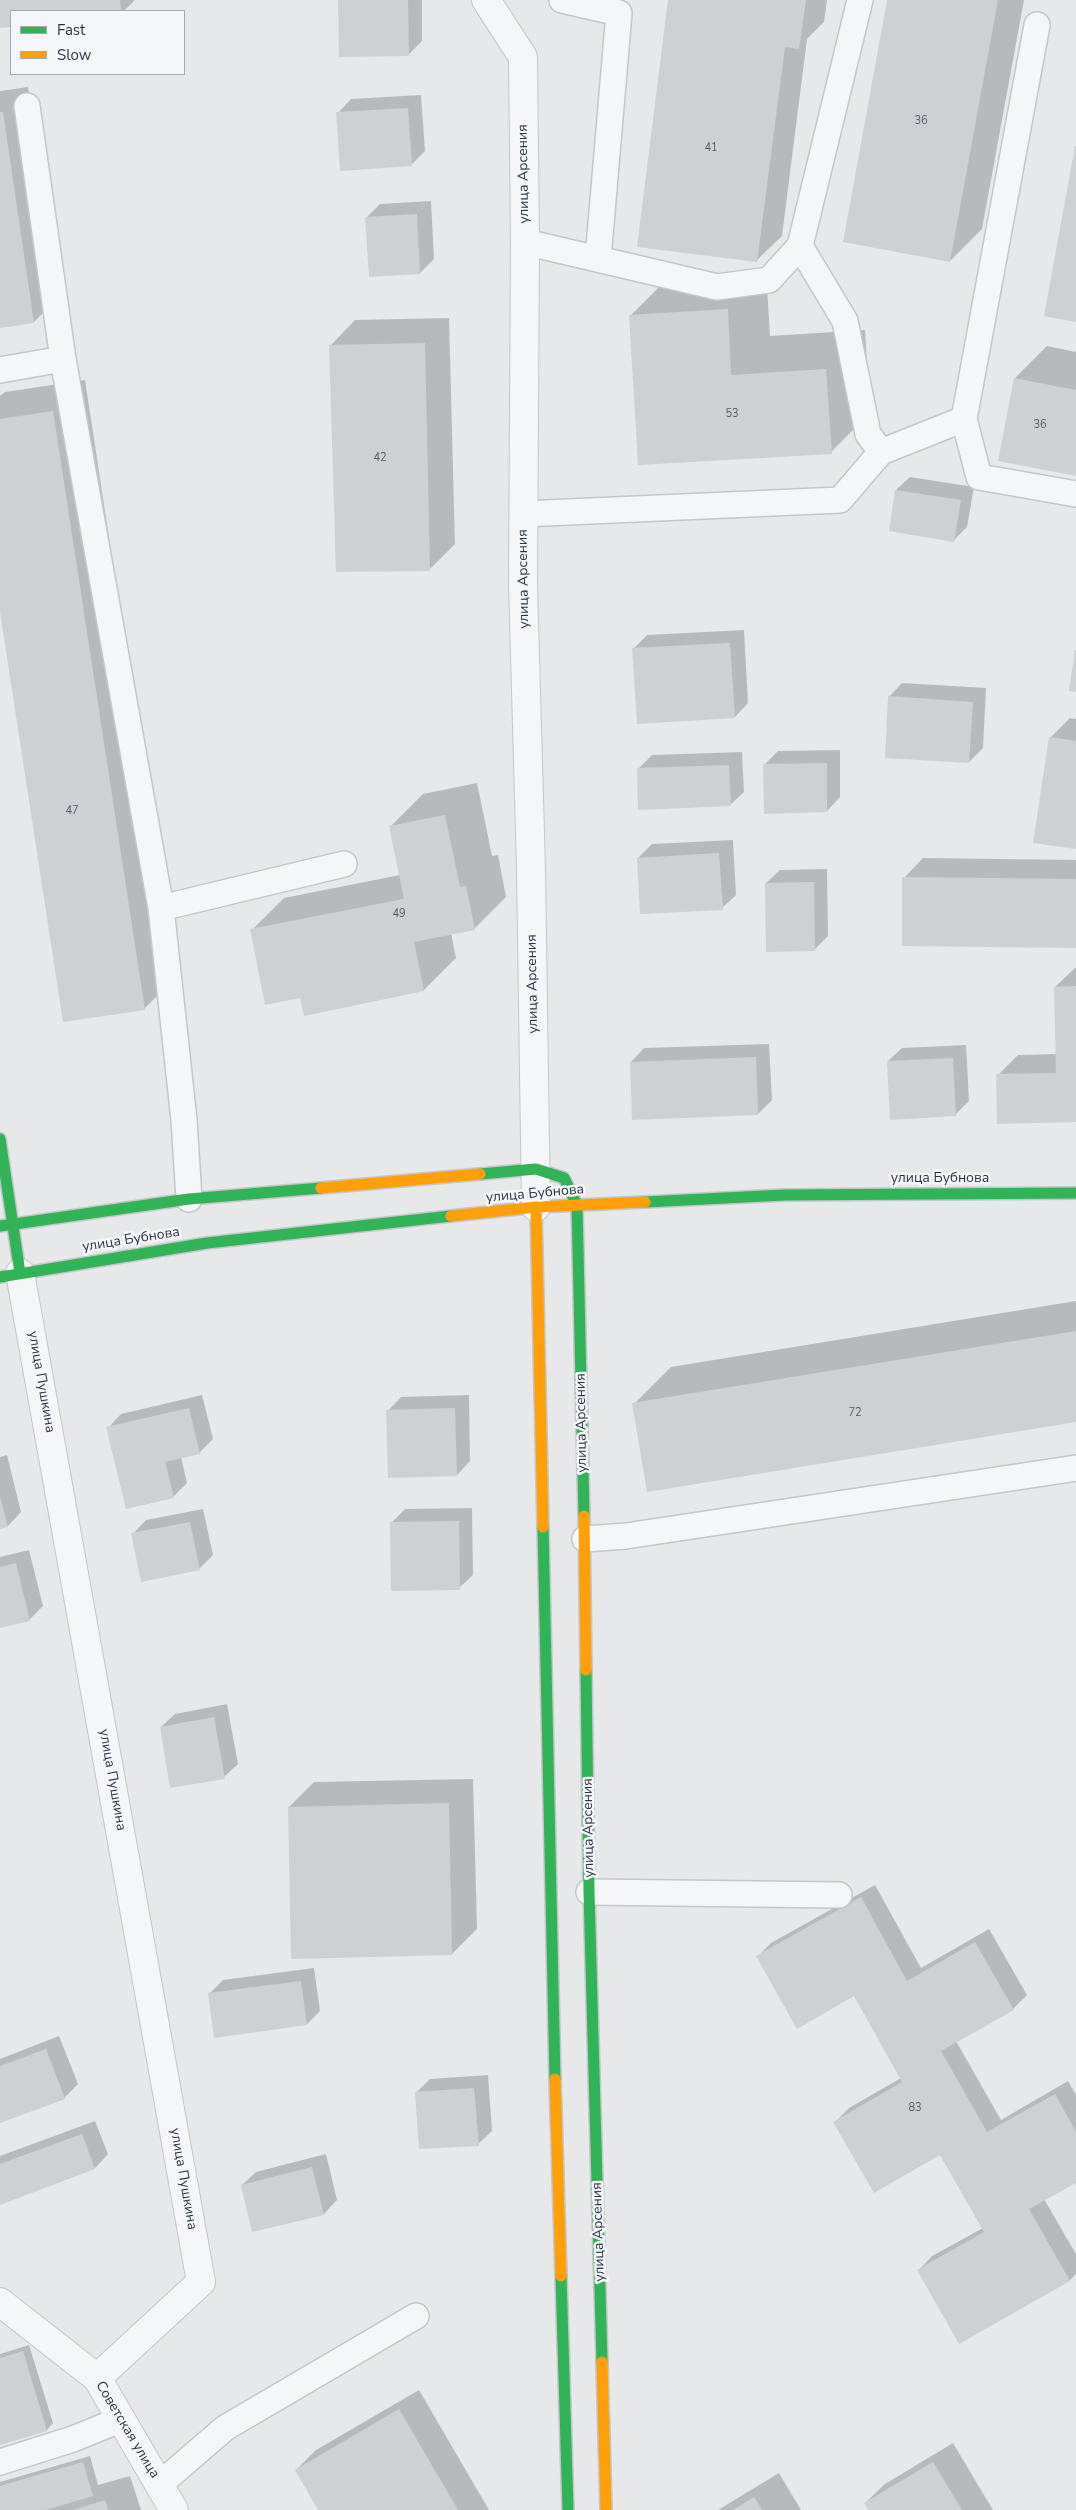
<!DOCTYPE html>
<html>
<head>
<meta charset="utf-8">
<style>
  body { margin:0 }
  #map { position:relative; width:1076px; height:2510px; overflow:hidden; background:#e6e8ea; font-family:"Nunito Sans",sans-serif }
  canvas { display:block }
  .legend { position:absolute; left:10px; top:10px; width:175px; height:65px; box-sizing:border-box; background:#f4f6f9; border:1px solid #a4a8b1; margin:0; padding:6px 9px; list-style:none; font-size:15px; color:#2b3445 }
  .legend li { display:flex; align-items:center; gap:10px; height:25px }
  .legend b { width:25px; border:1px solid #a4a8b1 }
</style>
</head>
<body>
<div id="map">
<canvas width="1076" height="2510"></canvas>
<ul class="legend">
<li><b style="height:6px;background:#30b455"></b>Fast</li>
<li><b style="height:6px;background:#ff9f0a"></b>Slow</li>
</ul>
</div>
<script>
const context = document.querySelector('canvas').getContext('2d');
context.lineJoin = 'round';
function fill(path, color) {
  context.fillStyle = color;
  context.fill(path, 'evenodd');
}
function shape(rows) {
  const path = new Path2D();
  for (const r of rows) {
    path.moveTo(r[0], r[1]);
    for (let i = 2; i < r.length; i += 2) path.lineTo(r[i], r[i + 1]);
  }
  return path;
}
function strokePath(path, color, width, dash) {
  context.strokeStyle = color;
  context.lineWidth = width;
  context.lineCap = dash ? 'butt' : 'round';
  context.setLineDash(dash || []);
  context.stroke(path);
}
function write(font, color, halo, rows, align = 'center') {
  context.font = font + ' "Nunito Sans",sans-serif';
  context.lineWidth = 5;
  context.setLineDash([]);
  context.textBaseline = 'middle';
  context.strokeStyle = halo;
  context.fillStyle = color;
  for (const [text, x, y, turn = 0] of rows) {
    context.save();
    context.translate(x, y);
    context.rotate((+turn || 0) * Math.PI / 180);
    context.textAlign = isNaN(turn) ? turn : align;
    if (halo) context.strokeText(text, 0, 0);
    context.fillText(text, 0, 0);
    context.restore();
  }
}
const shadow = shape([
  [0,0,134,0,134,1,124,11,11,11,11,26,0,27],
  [340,0,422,0,422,41,408,55],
  [670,0,827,0,824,22,807,39,782,236,757,260],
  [889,0,1024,0,982,229,950,261],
  [28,87,59,297,34,322,0,327,0,91],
  [421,95,425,151,412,164,338,113,351,99],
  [431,201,434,259,420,273,366,218,380,204],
  [766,270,770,336,865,330,870,413,831,452,630,316,670,276],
  [449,318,455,544,430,569,331,345,355,320],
  [1047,346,1076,352,1076,474,1015,378],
  [85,380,176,977,144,1009,0,604,0,396,5,392],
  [910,477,974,487,967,527,954,540,896,490],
  [744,630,748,703,735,717,633,649,647,635],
  [902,683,986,688,983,748,969,762,889,697],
  [1070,718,1076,719,1076,848,1050,738],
  [840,750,840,797,827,811,764,765,778,751],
  [742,752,744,792,730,805,638,769,652,755],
  [477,783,492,856,498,855,506,897,474,929,451,933,456,958,424,990,301,996,252,930,284,898,400,875,391,826,423,794],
  [733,840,736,895,722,908,638,858,652,844],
  [923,858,1076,860,1076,947,904,878],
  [827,869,828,936,814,950,766,883,780,870],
  [1075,968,1076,968,1076,1121,998,1075,1018,1055,1057,1054,1055,987],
  [769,1044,772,1100,758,1114,631,1062,644,1048],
  [966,1045,969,1101,955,1115,888,1061,902,1048],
  [1076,1301,1076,1421,634,1404,671,1367],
  [202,1395,213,1439,199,1453,181,1457,187,1483,173,1497,108,1428,121,1414],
  [469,1395,470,1461,457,1475,388,1411,401,1397],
  [7,1455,21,1512,8,1526,0,1528,0,1457],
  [472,1508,473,1575,459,1588,391,1523,405,1509],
  [203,1509,213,1555,199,1569,133,1534,146,1520],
  [29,1550,43,1606,29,1620,0,1627,0,1557],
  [227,1704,238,1764,224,1777,161,1727,175,1714],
  [473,1779,477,1929,452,1954,289,1807,314,1782],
  [875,1885,921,1968,989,1929,1027,1995,1013,2009,956,2041,1001,2120,1068,2081,1076,2095,1076,2181,1044,2199,1076,2254,1076,2274,1070,2280,919,2270,932,2256,983,2228,941,2153,835,2122,849,2108,901,2078,854,1995,757,1957,771,1943],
  [314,1968,320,2011,307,2024,209,1994,223,1980],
  [59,2036,78,2084,64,2098,0,2122,0,2059],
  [488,2075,492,2131,478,2144,416,2093,430,2079],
  [95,2121,108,2154,95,2168,0,2203,0,2156],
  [326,2154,337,2200,324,2214,253,2231,242,2185,256,2172],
  [29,2345,53,2423,47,2430,0,2444,0,2354],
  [419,2390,489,2510,320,2510,296,2470,316,2450],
  [953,2443,993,2510,869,2510,865,2503,885,2484],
  [90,2456,98,2485,130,2476,141,2510,0,2510,0,2482],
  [779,2473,801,2510,718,2510]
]);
const building = shape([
  [0,0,120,0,121,11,11,11,11,27,0,28],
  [338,0,408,0,409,56,339,57],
  [668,0,806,0,799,49,785,47,757,262,637,247],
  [887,0,998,0,950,262,843,242],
  [408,108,412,166,340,171,336,112],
  [0,112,3,112,34,323,0,328],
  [1075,146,1076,146,1076,322,1044,316],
  [417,214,420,274,369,277,365,217],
  [728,309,731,375,826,369,832,454,638,465,629,315],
  [425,343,430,571,336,572,329,345],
  [1014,378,1076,390,1076,476,998,461],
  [53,411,145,1010,63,1022,0,612,0,419],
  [895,490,961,500,954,542,889,531],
  [730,643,735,718,637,724,632,648],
  [1075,650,1076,650,1076,692,1069,691],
  [888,696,973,702,969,763,885,758],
  [1049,737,1076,741,1076,849,1033,843],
  [827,763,827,812,764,814,763,764],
  [729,765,731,806,638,810,637,768],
  [445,815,460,887,466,886,475,930,414,942,424,991,304,1016,300,998,265,1005,250,929,404,899,389,826],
  [719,853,723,910,640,914,637,858],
  [902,877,1076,879,1076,948,902,946],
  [814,882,815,951,766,952,765,883],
  [1076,986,1076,1122,997,1124,996,1074,1056,1073,1054,987],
  [756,1057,758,1115,632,1120,630,1062],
  [953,1058,956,1116,890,1120,887,1061],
  [1076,1331,1076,1422,647,1492,632,1403],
  [189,1408,200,1454,165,1462,174,1498,126,1509,106,1427],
  [455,1408,457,1476,388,1478,386,1410],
  [0,1496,8,1527,0,1529],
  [459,1521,460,1590,391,1591,390,1522],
  [190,1522,200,1570,141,1582,131,1533],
  [16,1563,30,1621,0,1628,0,1567],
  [214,1717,225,1779,170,1788,160,1727],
  [449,1803,452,1955,291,1959,288,1807],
  [861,1897,907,1981,975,1942,1014,2010,941,2051,987,2132,1055,2094,1076,2132,1076,2183,1029,2209,1070,2281,959,2344,917,2270,984,2232,940,2155,874,2193,833,2122,902,2082,854,1996,797,2029,756,1956],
  [301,1981,307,2025,214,2038,208,1993],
  [46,2049,65,2099,0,2123,0,2066],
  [474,2088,479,2146,419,2149,415,2092],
  [82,2134,95,2169,0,2205,0,2164],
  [312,2167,324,2215,252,2232,241,2185],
  [23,2351,47,2431,0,2445,0,2358],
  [399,2409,458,2510,318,2510,295,2470],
  [83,2462,93,2496,46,2510,0,2510,0,2486],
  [933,2462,962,2510,868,2510,864,2503],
  [754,2497,762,2510,733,2510],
  [105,2500,108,2510,73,2510]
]);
const lane = shape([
  [562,0,619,13,598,259],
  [27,106,63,359],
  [525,242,717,287,769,280,800,246,860,0],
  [800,246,845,321,868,434,881,452],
  [0,370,63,359,161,908,184,1120,189,1199],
  [964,419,979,477,1076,494],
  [523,514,840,500,881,452,964,419,1037,25],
  [161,908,344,864],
  [585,1539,626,1536,1076,1468],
  [589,1892,839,1895],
  [0,2462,73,2439,122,2419],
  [159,2485,225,2428,416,2316]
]);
const street = shape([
  [486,0,523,57,525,242,523,583,531,870,536,1207],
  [20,1273,201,2282,97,2378],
  [0,2302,97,2378,174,2510]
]);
const fast = shape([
  [0,1139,20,1273],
  [480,1174,536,1169,564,1178,577,1205,584,1516],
  [645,1202,784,1195,1076,1193],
  [0,1226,189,1199,321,1188],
  [0,1277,207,1243,451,1216],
  [543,1527,555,2079],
  [586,1670,589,1892,602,2362],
  [561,2276,568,2510]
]);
const slow = shape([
  [321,1188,480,1174],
  [536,1207,543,1527],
  [451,1216,536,1207,645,1202],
  [584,1516,586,1670],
  [555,2079,561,2276],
  [602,2362,606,2510]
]);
const numberNames = [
  ["36",921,121],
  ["41",711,148],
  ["53",732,414],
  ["36",1040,425],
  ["42",380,458],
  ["47",72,811],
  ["49",399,914],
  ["72",855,1413],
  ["83",915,2108]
];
const streetNames = [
  ["улица Арсения",524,174,-91],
  ["улица Арсения",524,579,-91],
  ["улица Арсения",533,984,-91],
  ["улица Бубнова",940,1179],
  ["улица Бубнова",535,1194,-5],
  ["улица Бубнова",131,1240,-9],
  ["улица Пушкина",41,1382,80],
  ["улица Арсения",582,1423,-91],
  ["улица Пушкина",112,1780,80],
  ["улица Арсения",589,1828,-91],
  ["улица Пушкина",183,2179,80],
  ["улица Арсения",599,2232,-92],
  ["Советская улица",127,2430,59]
];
fill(shadow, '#0003');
fill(building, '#ced0d3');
strokePath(lane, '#c4c6c8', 28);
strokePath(street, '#c4c6c8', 30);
strokePath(fast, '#c4c6c8', 14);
strokePath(slow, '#c4c6c8', 14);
strokePath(lane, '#f5f6f7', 25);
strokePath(street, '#f5f6f7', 28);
strokePath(fast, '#30b455', 11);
strokePath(slow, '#ff9f0a', 11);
write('11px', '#545c69', null, numberNames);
write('14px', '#2b3445', '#f4f6f9', streetNames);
</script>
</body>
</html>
